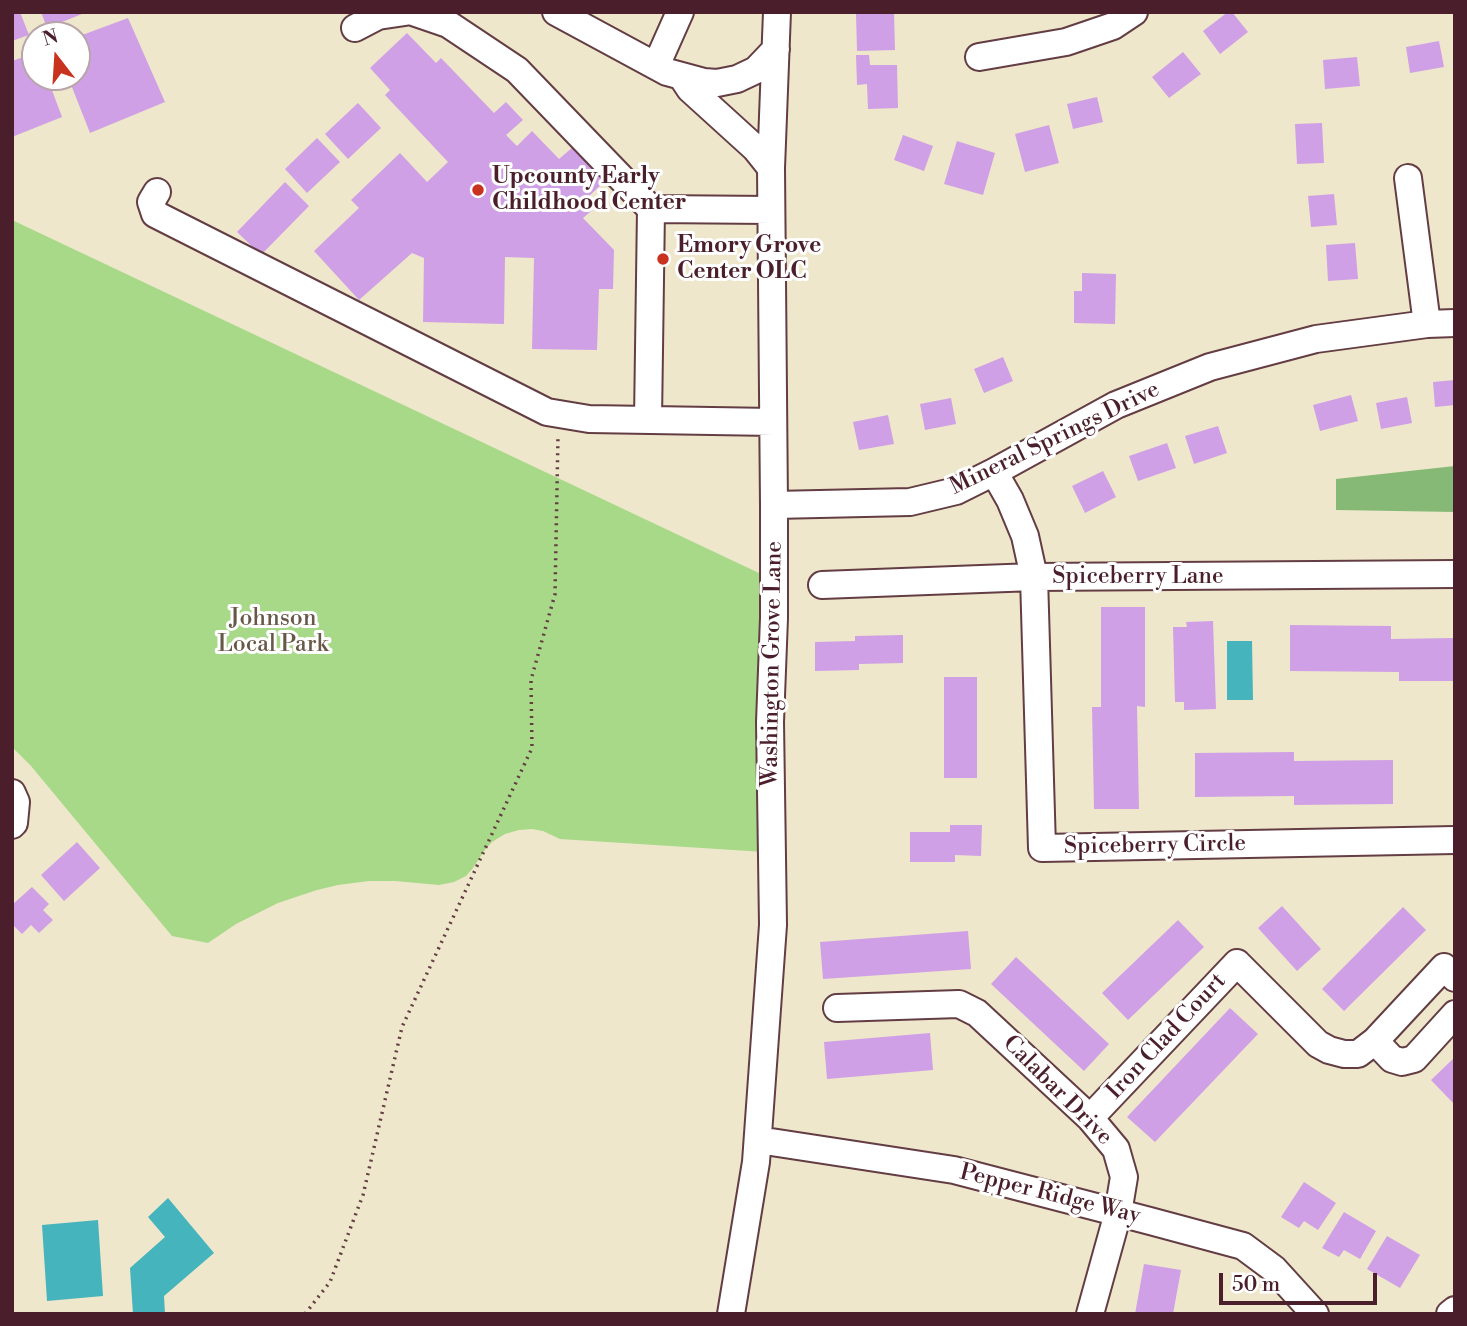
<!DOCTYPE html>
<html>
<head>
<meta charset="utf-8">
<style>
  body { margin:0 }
  #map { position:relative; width:1467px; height:1326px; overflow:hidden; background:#eee7cb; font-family:"Libre Bodoni",serif }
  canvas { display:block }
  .frame { position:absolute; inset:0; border:14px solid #4a1f2b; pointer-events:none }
  .north { position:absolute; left:21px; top:21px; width:70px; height:70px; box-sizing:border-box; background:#fff; border:2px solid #b7a5aa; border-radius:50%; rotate:343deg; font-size:19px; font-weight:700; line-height:28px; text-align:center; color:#4a1f2b }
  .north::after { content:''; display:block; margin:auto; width:24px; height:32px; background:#c8321e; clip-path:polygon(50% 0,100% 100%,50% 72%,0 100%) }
  .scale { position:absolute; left:1219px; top:1273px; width:158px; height:32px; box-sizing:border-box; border:4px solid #4a1f2b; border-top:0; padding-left:9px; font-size:21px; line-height:24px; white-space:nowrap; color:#4a1f2b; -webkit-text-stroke:5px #fff; paint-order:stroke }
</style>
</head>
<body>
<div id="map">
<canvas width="1467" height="1326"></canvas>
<div class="frame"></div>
<div class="north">N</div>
<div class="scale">50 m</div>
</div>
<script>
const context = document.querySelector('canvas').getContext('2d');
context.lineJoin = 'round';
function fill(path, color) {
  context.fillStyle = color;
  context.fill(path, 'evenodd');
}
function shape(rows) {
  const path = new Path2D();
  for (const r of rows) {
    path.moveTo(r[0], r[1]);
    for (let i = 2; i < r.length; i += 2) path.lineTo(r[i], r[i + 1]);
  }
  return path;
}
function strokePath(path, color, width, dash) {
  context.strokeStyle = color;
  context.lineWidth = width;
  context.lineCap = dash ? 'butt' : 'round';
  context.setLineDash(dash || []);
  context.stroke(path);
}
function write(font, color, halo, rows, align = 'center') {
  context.font = font + ' "Libre Bodoni",serif';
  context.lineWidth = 6;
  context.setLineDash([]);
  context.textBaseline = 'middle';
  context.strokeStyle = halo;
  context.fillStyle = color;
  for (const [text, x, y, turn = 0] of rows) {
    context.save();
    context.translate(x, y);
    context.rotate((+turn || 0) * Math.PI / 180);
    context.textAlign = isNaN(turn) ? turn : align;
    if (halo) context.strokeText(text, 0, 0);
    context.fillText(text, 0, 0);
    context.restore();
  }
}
const green = shape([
  [12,220,761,574,765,852,560,839,543,831,532,829,519,830,505,834,492,842,484,851,473,868,466,876,454,882,439,885,395,881,369,881,338,885,317,890,278,903,236,924,208,943,172,936,31,766,12,747]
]);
const forest = shape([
  [1455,466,1455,512,1336,510,1336,479]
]);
const water = shape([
  [1227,641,1252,641,1253,700,1227,700],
  [168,1198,214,1253,164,1296,165,1314,133,1314,130,1268,165,1237,148,1217],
  [98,1220,103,1296,47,1301,42,1225]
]);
const building = shape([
  [12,12,20,12,29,35,12,41],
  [41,12,87,12,47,28],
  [868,12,894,12,895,50,857,51,856,14],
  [1228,12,1232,12,1248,32,1220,54,1203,31],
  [128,18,165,102,90,133,68,77,77,77,77,37],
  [407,33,436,63,441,58,494,113,506,102,523,120,506,135,517,146,532,131,559,159,573,147,605,181,587,198,596,207,583,218,614,250,613,289,599,289,597,350,532,349,534,258,505,257,504,324,423,322,424,258,412,253,359,300,314,251,359,208,351,200,400,153,427,182,448,162,385,95,390,90,370,68],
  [1439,41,1444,67,1410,73,1406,47],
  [1183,52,1201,74,1169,98,1152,77],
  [35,53,35,77,47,77,62,117,12,137,12,61],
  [856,55,869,55,870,65,897,65,898,108,868,109,867,84,857,85],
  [1357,57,1360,86,1325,89,1323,60],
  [1097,97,1103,122,1073,129,1067,104],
  [358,103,381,128,348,159,325,134],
  [1322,123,1324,163,1297,164,1295,124],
  [1049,125,1059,163,1025,172,1015,134],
  [903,135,933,146,924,171,894,160],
  [317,138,340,162,307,193,285,169],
  [957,141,995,153,983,195,944,184],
  [285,182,309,206,261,255,237,232],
  [1334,194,1337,225,1311,227,1308,196],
  [1355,243,1358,279,1328,281,1326,245],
  [1082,273,1116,274,1115,324,1074,323,1074,291,1082,291],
  [1003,357,1013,381,984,393,974,369],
  [1455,380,1455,405,1435,407,1433,382],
  [1351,395,1358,421,1320,431,1313,405],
  [1407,397,1412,423,1381,429,1376,403],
  [951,398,956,424,925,430,920,404],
  [888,415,894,444,859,450,853,422],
  [1218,426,1227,453,1194,464,1185,436],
  [1167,443,1176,468,1138,481,1129,456],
  [1103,471,1116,497,1085,513,1072,486],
  [1101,607,1145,607,1145,707,1137,706,1139,809,1094,809,1092,707,1101,707],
  [1213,621,1216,709,1184,710,1184,702,1175,702,1173,627,1187,627,1186,622],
  [1290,625,1391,626,1391,639,1455,638,1455,681,1399,681,1399,672,1290,671],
  [903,635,903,663,859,664,859,670,815,671,815,642,855,641,855,636],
  [944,677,977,677,977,778,944,778],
  [1294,752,1294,761,1393,760,1393,804,1294,805,1294,796,1195,797,1195,753],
  [950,825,982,825,981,856,955,855,955,862,910,862,910,832,950,832],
  [77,842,100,868,64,901,41,875],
  [32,887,49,904,43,910,53,920,39,933,31,925,22,934,12,924,12,905],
  [1282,906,1321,949,1297,971,1258,928],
  [1403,907,1426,930,1344,1011,1322,989],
  [1178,920,1204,947,1128,1020,1102,993],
  [968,931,971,969,823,979,820,942],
  [1016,957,1109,1044,1084,1071,991,984],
  [1230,1008,1258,1034,1155,1142,1127,1117],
  [930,1033,933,1070,827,1079,824,1042],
  [1455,1057,1455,1105,1431,1080],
  [1304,1182,1336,1203,1318,1230,1304,1221,1299,1228,1281,1217],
  [1344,1212,1376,1231,1360,1259,1344,1250,1339,1257,1322,1248],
  [1387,1236,1420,1255,1400,1288,1367,1269],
  [1144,1264,1181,1270,1173,1314,1135,1314]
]);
const path = shape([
  [305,1314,330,1282,363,1195,402,1027,532,748,531,680,555,594,558,436]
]);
const minor = shape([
  [413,12,448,24,517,70,651,209],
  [556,12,667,72,704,82,717,83,737,79,756,70,776,49],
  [355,28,378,16,405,12],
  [979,57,1066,42,1113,26,1134,12],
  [656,66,680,12],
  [682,77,690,89,755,148,771,168],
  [1408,178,1427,324],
  [157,192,151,202,155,214,547,412,589,419,773,422],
  [648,420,651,209,771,210],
  [994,472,1010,500,1025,536,1034,577,1042,848,1455,840],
  [774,505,910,502,956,491,994,472,1116,405,1210,367,1316,339,1427,324,1455,323],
  [822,585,1034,577,1455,574],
  [12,793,16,802,14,823,12,825],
  [837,1008,959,1004,977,1013,1090,1118,1116,1149,1124,1177,1118,1213,1090,1314],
  [1375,1041,1392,1059,1402,1062,1414,1059,1455,1014],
  [1090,1118,1237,963,1318,1044,1329,1050,1344,1054,1358,1054,1375,1041,1444,967,1455,978],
  [758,1140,954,1170,1150,1221,1243,1246,1274,1269,1315,1314],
  [731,1314,756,1162,773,925,770,722,774,618,774,505,771,168,777,12],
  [1450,1314,1455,1310]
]);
const markers = [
  [478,190,7,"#c8321e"],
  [663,259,7,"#c8321e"]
];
const poiNames = [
  ["Upcounty Early",492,177],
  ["Childhood Center",492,203],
  ["Emory Grove",677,246],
  ["Center OLC",677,272]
];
const streetNames = [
  ["Mineral Springs Drive",1055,439,-26],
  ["Spiceberry Lane",1138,577],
  ["Washington Grove Lane",773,664,-89],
  ["Spiceberry Circle",1155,846,-1],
  ["Iron Clad Court",1167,1037,-47],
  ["Calabar Drive",1057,1091,45],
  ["Pepper Ridge Way",1050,1195,14]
];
const parkNames = [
  ["Johnson",273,619],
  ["Local Park",273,645]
];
fill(green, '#a7d989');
fill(forest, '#85b975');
fill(water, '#45b4bc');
fill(building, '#cfa0e5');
strokePath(minor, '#633d43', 30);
strokePath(path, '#633d43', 3.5, [2, 5]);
strokePath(minor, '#fff', 26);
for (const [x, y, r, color] of markers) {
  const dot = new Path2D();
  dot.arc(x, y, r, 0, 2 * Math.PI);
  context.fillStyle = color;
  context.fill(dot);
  strokePath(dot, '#fff', 2.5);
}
write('bold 23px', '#4a1f2b', '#fff', poiNames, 'left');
write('23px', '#4a1f2b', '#fff', streetNames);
write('23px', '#665747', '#fff', parkNames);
</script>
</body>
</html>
